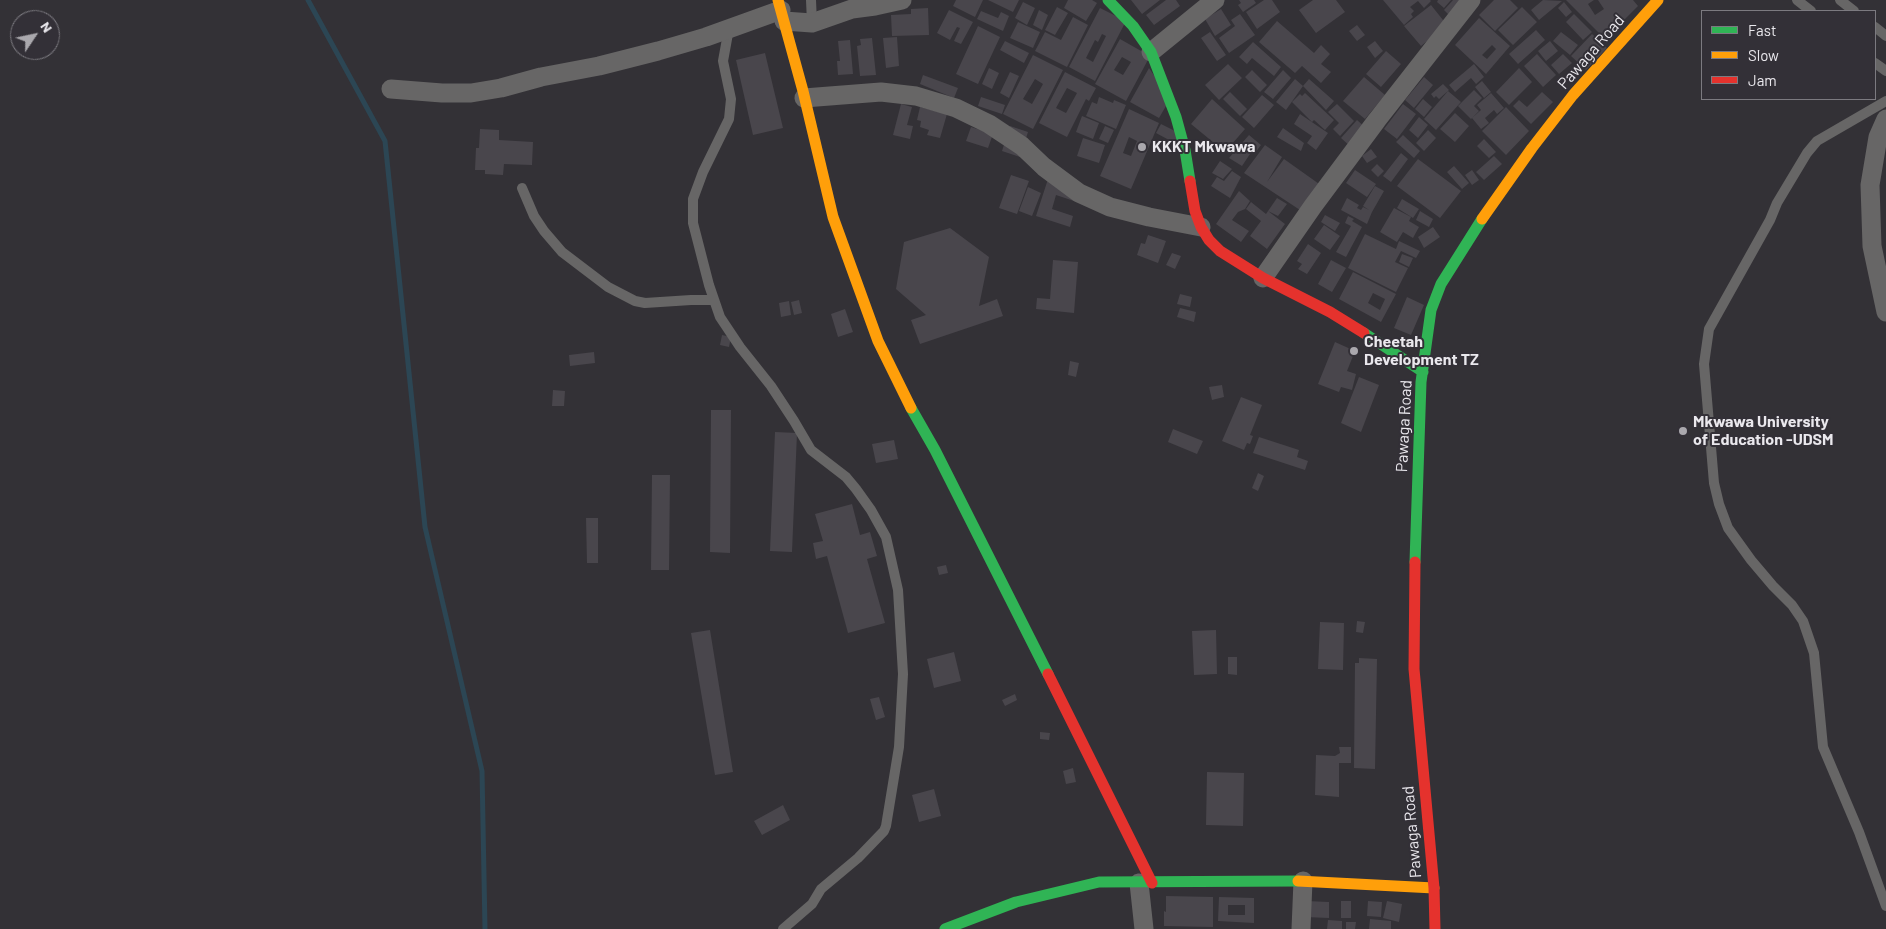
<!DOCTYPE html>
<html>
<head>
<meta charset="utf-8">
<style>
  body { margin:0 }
  #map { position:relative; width:1886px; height:929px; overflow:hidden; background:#333136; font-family:Barlow,sans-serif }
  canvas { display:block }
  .legend { position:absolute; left:1701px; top:10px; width:175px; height:90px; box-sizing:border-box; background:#333037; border:1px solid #7c7a80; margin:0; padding:6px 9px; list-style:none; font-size:15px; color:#eae8ed }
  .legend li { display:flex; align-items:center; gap:10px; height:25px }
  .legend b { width:25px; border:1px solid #7c7a80 }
  .north { position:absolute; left:10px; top:10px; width:50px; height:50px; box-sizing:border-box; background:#333037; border:1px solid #7c7a80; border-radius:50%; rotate:56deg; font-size:14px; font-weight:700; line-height:20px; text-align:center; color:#eae8ed }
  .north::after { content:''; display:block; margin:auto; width:18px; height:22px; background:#aaa8ad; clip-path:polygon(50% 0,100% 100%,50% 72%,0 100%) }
</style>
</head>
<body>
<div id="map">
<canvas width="1886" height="929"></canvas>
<ul class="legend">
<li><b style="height:6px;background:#30b455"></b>Fast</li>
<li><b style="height:6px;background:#ff9f0a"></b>Slow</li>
<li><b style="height:6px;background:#e5322d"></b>Jam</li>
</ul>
<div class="north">N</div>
</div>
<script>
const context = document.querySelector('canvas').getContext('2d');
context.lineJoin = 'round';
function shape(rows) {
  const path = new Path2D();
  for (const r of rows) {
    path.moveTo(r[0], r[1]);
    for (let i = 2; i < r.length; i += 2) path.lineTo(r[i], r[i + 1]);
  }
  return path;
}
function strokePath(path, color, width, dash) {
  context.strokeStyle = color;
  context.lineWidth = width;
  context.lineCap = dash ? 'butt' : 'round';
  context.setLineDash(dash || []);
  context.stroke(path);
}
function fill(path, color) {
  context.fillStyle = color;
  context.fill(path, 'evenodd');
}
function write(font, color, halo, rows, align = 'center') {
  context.font = font + ' Barlow,sans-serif';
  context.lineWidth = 4;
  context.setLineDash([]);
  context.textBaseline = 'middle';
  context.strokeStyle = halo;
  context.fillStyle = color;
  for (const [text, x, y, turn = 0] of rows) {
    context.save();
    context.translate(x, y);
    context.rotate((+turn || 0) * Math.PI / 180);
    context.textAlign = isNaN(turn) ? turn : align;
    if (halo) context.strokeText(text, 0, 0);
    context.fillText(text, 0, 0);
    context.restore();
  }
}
const stream = shape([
  [308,0,385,141,425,527,482,771,485,929]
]);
const building = shape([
  [956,0,983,0,975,17,953,6],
  [988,0,1019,0,1013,12],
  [1068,0,1092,0,1097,3,1086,21,1064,8],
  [1131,0,1160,0,1142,14],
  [1166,0,1176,0,1180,6,1154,25,1146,15],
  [1239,0,1254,0,1256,3,1243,12,1238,5,1241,3],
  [1264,0,1272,0,1280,12,1257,29,1246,12],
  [1313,0,1336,0,1345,12,1316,33,1299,10],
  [1383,0,1430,0,1431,1,1424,8,1418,1,1410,7,1414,11,1411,14,1413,17,1404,25],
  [1438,0,1451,0,1444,8,1437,2],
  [1453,0,1468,0,1452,18,1444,10],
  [1494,0,1510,0,1518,8,1495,31,1479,15],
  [1543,0,1562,1,1539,20,1531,10],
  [1566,0,1594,0,1588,4,1595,15,1604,9,1598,0,1633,0,1638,6,1605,39],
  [1023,2,1035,8,1027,25,1015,18],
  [1564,2,1572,12,1566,17,1558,8],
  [1431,5,1447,25,1421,46,1404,26],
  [1057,7,1068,13,1055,35,1045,30],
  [1522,7,1537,22,1513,45,1498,30],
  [928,8,929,35,892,36,891,15,911,14,911,9],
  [1100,8,1126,21,1095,81,1069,67],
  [1102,34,1106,36,1093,62,1086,58,1095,40,1098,42],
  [1221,9,1231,25,1215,36,1205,19],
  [949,10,973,22,961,44,954,41,960,28,957,27,950,40,937,33],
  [1039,10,1048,15,1042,30,1033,25],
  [981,11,998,18,1001,12,1009,16,1003,31,977,19],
  [1240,14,1255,35,1229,53,1219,38,1235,26,1231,20],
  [1574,14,1592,32,1583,40,1566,22],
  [1073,17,1088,25,1067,67,1035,51,1045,32,1061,40],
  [1479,18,1510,46,1486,74,1455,45],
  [1492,45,1496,49,1487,59,1482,55],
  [1277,21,1314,53,1321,45,1330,54,1321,64,1331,72,1321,83,1302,66,1295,73,1259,42],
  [1018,22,1040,32,1033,48,1010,38],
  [1357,25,1365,35,1357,41,1349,31],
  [978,26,1000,37,978,84,956,74],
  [1536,30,1545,40,1518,64,1509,54],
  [1210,32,1226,55,1217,61,1201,38],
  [1561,32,1578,45,1570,55,1553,41],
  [1592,34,1607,48,1586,70,1571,56],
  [897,37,899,66,886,68,883,38],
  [872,38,876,75,860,76,857,46,861,45,860,39],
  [1120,39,1150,56,1126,101,1095,84],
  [1122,57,1131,62,1123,75,1114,70],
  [850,40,853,74,838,75,837,61,840,61,838,41],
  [1005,41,1029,53,1024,63,1000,50],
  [1375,41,1383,51,1375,58,1367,47],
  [1550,41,1558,51,1546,61,1538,51],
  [1253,42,1281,67,1274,76,1252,58,1247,64,1239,57],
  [1386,51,1401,64,1381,87,1366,74],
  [765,53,783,128,753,135,736,60],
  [1537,54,1556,75,1543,87,1524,66],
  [1563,54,1572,63,1559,74,1551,65],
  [1033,55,1063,70,1033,129,1003,114],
  [1035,79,1043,84,1032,104,1023,99],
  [1228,64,1242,78,1219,100,1205,85],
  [1474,64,1484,77,1476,84,1471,78,1455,92,1449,85],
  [989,68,999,73,992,89,982,84],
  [1149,68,1170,99,1159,118,1130,102],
  [1519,68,1532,82,1509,105,1496,92],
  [1252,70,1267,85,1260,92,1245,77],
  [1283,70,1291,78,1273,99,1264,92],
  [1010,72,1019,76,1009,98,1000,93],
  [1065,72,1096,88,1089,101,1086,99,1067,137,1039,123],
  [1067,88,1077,93,1066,113,1056,108],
  [923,75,958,88,954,98,920,84],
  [1364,77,1385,95,1365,119,1343,101],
  [1424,77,1433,85,1414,108,1405,100],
  [1295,79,1303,86,1286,110,1276,102],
  [1309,79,1334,101,1326,110,1303,86],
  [1482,81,1491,92,1484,98,1475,87],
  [1443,84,1449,90,1439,99,1436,96,1434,98,1431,94],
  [1474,90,1482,98,1474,106,1479,111,1471,119,1458,106],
  [1448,91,1461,102,1436,130,1424,119],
  [1230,92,1247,109,1240,116,1223,99],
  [1542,92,1553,102,1531,124,1513,106,1519,100,1527,107],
  [1305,93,1334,120,1325,130,1314,120,1312,122,1292,102,1300,94,1302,96],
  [1491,93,1504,108,1497,114,1494,110,1485,118,1489,123,1481,129,1472,118,1481,110,1477,105],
  [1262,95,1274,105,1254,128,1242,117],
  [981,97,1005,105,1002,114,978,106],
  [1099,97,1113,103,1114,100,1126,105,1116,129,1086,116,1092,102,1097,104],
  [1212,99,1245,129,1225,152,1191,124],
  [1423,99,1432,107,1424,117,1415,109],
  [901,104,912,107,907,125,913,126,910,139,893,135],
  [1337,104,1354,121,1340,136,1333,129,1339,123,1328,112],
  [1403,104,1416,114,1397,139,1384,129],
  [920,107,947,114,940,138,927,135,929,130,920,127,921,121,917,120],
  [1506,107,1529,131,1506,155,1482,131],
  [1129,109,1159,123,1131,189,1100,176],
  [1129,137,1137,141,1131,156,1123,153],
  [1455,113,1469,126,1455,142,1440,129],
  [1300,114,1328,133,1316,150,1307,143,1312,136,1294,124],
  [1082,116,1099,123,1093,139,1076,132],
  [1419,117,1428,125,1418,138,1409,130],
  [1357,120,1367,129,1351,147,1341,138],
  [1161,124,1187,137,1182,147,1156,133],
  [1010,126,1028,132,1020,157,1002,151],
  [1105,126,1114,130,1108,143,1099,139],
  [971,127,993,134,988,148,966,141],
  [1283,128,1304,143,1301,151,1277,137],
  [480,129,499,130,499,140,533,142,532,165,504,164,503,175,485,174,485,170,475,170,476,148,479,148],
  [1428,130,1436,138,1424,151,1416,143],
  [1249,135,1261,145,1255,153,1252,151,1242,166,1229,158],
  [1403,135,1420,151,1414,158,1396,142],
  [1083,138,1105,145,1099,163,1077,156],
  [1484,139,1496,152,1489,158,1477,146],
  [1265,145,1282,157,1267,182,1284,159,1322,186,1303,212,1244,173],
  [1371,149,1377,157,1367,163,1362,156],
  [1401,153,1408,159,1391,182,1383,176],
  [1494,156,1502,164,1484,180,1476,172],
  [1418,159,1461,191,1440,218,1397,186],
  [1220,161,1232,169,1223,179,1212,173],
  [1377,164,1384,171,1378,177,1371,170],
  [1454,166,1469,183,1462,189,1447,172],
  [1355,170,1376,184,1367,197,1346,183],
  [1472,170,1479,180,1472,185,1465,175],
  [1232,171,1241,177,1230,198,1211,186,1217,177,1224,181],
  [1011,175,1029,181,1017,214,999,208],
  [1048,179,1077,202,1056,195,1052,209,1073,216,1070,227,1036,216],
  [1375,186,1384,191,1372,212,1367,224,1341,210,1347,198,1359,205,1357,208,1361,210,1363,207,1369,210,1363,206],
  [1028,187,1041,193,1032,216,1019,211],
  [1239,191,1250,201,1245,209,1238,212,1232,220,1249,231,1241,242,1216,224],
  [1277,198,1287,204,1278,216,1268,211,1285,224,1267,249,1250,236,1261,221,1246,209,1251,202,1266,214],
  [1402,199,1419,209,1413,218,1397,208],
  [1394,208,1411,217,1409,221,1419,227,1413,238,1403,232,1397,242,1380,232],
  [1420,211,1433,219,1429,227,1416,220],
  [1325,215,1340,223,1335,231,1321,222],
  [1348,216,1354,219,1352,221,1362,227,1346,257,1336,252,1351,226,1345,223],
  [1324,225,1340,236,1330,250,1314,239],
  [1433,227,1440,237,1424,248,1418,237],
  [950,228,989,257,979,306,997,299,1003,316,920,344,911,320,926,315,896,289,904,242],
  [1365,234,1396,249,1399,241,1420,251,1416,258,1401,251,1395,262,1408,268,1396,292,1348,268],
  [1148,235,1166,241,1158,263,1137,255,1141,243,1145,244],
  [1308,244,1321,253,1307,274,1298,269,1302,264,1297,261],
  [1172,253,1181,256,1175,269,1166,265],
  [1402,254,1413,258,1409,267,1399,262],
  [1053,260,1078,262,1074,313,1036,309,1037,298,1050,299],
  [1331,260,1346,268,1332,292,1318,284],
  [1353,272,1396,294,1381,322,1339,299],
  [1373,293,1385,299,1380,310,1368,303],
  [1180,294,1192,297,1190,307,1177,304],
  [1407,297,1424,305,1411,335,1394,328],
  [799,300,802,313,794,315,791,302],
  [789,301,791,315,781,317,779,303],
  [1180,308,1196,312,1194,322,1177,317],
  [845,309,853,332,838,337,831,314],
  [722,335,731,337,729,347,720,345],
  [1335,342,1355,351,1347,371,1356,374,1352,390,1341,387,1339,392,1318,384],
  [594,352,595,363,570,366,569,355],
  [1070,361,1079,363,1076,377,1068,375],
  [1359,377,1379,385,1361,432,1341,423],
  [1222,385,1224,397,1212,400,1209,387],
  [553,390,565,391,564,406,552,406],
  [1241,397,1262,405,1250,435,1253,436,1250,444,1247,443,1244,450,1222,441],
  [711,410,731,410,730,553,710,552],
  [1173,429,1203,441,1197,454,1168,442],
  [775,432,797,433,792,552,770,551],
  [1259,437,1299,450,1297,457,1308,461,1305,470,1253,453],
  [894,440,898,459,876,463,872,444],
  [1258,473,1264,476,1258,491,1252,488],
  [652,475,670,475,669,570,651,570],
  [852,504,860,535,870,532,877,556,867,559,885,623,848,633,827,556,816,559,813,543,823,541,815,514],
  [586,518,598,518,598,563,587,563],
  [946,565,948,573,939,575,937,567],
  [1357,621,1365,622,1363,633,1356,632],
  [1320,622,1344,623,1343,670,1318,669],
  [710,630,733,772,715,775,691,633],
  [1216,630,1217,674,1194,675,1192,631],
  [954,652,961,681,934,688,927,659],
  [1228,657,1237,657,1237,675,1228,674],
  [1359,658,1377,659,1375,769,1354,768,1355,663,1359,663],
  [1015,694,1017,700,1005,706,1002,700],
  [879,697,885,717,876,720,870,699],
  [1040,732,1050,733,1049,740,1040,739],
  [1339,747,1351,747,1351,763,1339,763,1339,797,1315,795,1316,755,1335,756,1340,753],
  [1073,768,1076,782,1066,784,1063,771],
  [1207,772,1244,773,1243,826,1206,825],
  [934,789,941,816,919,822,912,795],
  [783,805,790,820,762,835,754,821],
  [1166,896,1213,897,1213,927,1164,926,1164,911,1166,912],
  [1219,897,1254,898,1254,923,1218,921],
  [1228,905,1245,905,1245,915,1228,915],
  [1306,901,1329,902,1329,918,1305,917],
  [1341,901,1351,901,1351,918,1341,918],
  [1368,901,1382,902,1381,917,1367,916],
  [1387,901,1402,904,1399,922,1383,918],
  [1370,919,1391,921,1391,929,1369,929],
  [1328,920,1342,921,1342,929,1327,929],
  [1346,922,1356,922,1355,929,1346,929]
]);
const lane = shape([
  [811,0,812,23],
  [1797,0,1811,11],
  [1840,0,1854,11],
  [1875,27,1886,36],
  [729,28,723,61,731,99,729,119,703,172,693,199,693,223,709,285,720,317,740,347,771,386,794,421,811,450,846,477,856,489,871,510,886,537,898,590,903,674,899,747,886,826,884,831,858,858,821,889,812,904,783,929],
  [1875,63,1886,71],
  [1886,101,1817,141,1807,153,1777,203,1770,220,1709,329,1704,364,1714,483,1719,504,1728,528,1751,560,1773,586,1792,605,1803,621,1814,653,1823,747,1859,832,1886,906],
  [522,188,534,216,544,231,562,252,608,287,635,301,645,303,691,300,714,300]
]);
const street = shape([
  [784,21,812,23,852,9,875,6,902,0],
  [1151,52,1215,0],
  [391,89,442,93,471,93,501,88,541,77,599,66,658,51,706,37,781,10],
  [804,98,881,92,916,96,956,108,989,124,1022,146,1044,167,1079,193,1110,207,1149,217,1201,227],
  [1886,119,1878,137,1870,185,1872,246,1886,312],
  [1263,278,1313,206,1377,120,1471,0],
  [1139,883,1144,929],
  [1301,929,1303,881]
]);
const fast = shape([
  [1108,0,1133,26,1151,52,1176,117,1185,150,1190,181],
  [1364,333,1423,372],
  [911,408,935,450,1048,674],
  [1415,562,1421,382,1431,310,1441,284,1482,219],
  [945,929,1016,902,1099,882,1298,881]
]);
const slow = shape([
  [778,0,803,91,833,217,878,341,911,408],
  [1482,219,1532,148,1573,95,1658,0],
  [1298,881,1434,888]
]);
const jam = shape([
  [1190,181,1195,211,1201,227,1209,240,1220,251,1263,278,1330,312,1364,333],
  [1415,562,1414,669,1434,888,1435,929],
  [1048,674,1152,883]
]);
const markers = [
  [1142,147,5,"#aaa8ad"],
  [1354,351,5,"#aaa8ad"],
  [1683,431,5,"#aaa8ad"]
];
const streetNames = [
  ["Pawaga Road",1591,52,-49],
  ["Pawaga Road",1404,426,-87],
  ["Pawaga Road",1412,832,-95]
];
const poiNames = [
  ["KKKT Mkwawa",1152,147],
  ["Cheetah",1364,342],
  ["Development TZ",1364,360],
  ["Mkwawa University",1693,422],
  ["of Education -UDSM",1693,440]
];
strokePath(stream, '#2c4654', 5);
fill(building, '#49464c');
strokePath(lane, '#676666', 10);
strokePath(street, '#676666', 19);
strokePath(fast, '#30b455', 11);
strokePath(slow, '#ff9f0a', 11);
strokePath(jam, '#e5322d', 11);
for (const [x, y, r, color] of markers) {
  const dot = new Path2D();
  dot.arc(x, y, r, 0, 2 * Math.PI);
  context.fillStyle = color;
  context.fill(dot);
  strokePath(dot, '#333037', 2);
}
write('16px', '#eae8ed', '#333037', streetNames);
write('bold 16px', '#eae8ed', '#333037', poiNames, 'left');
</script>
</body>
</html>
